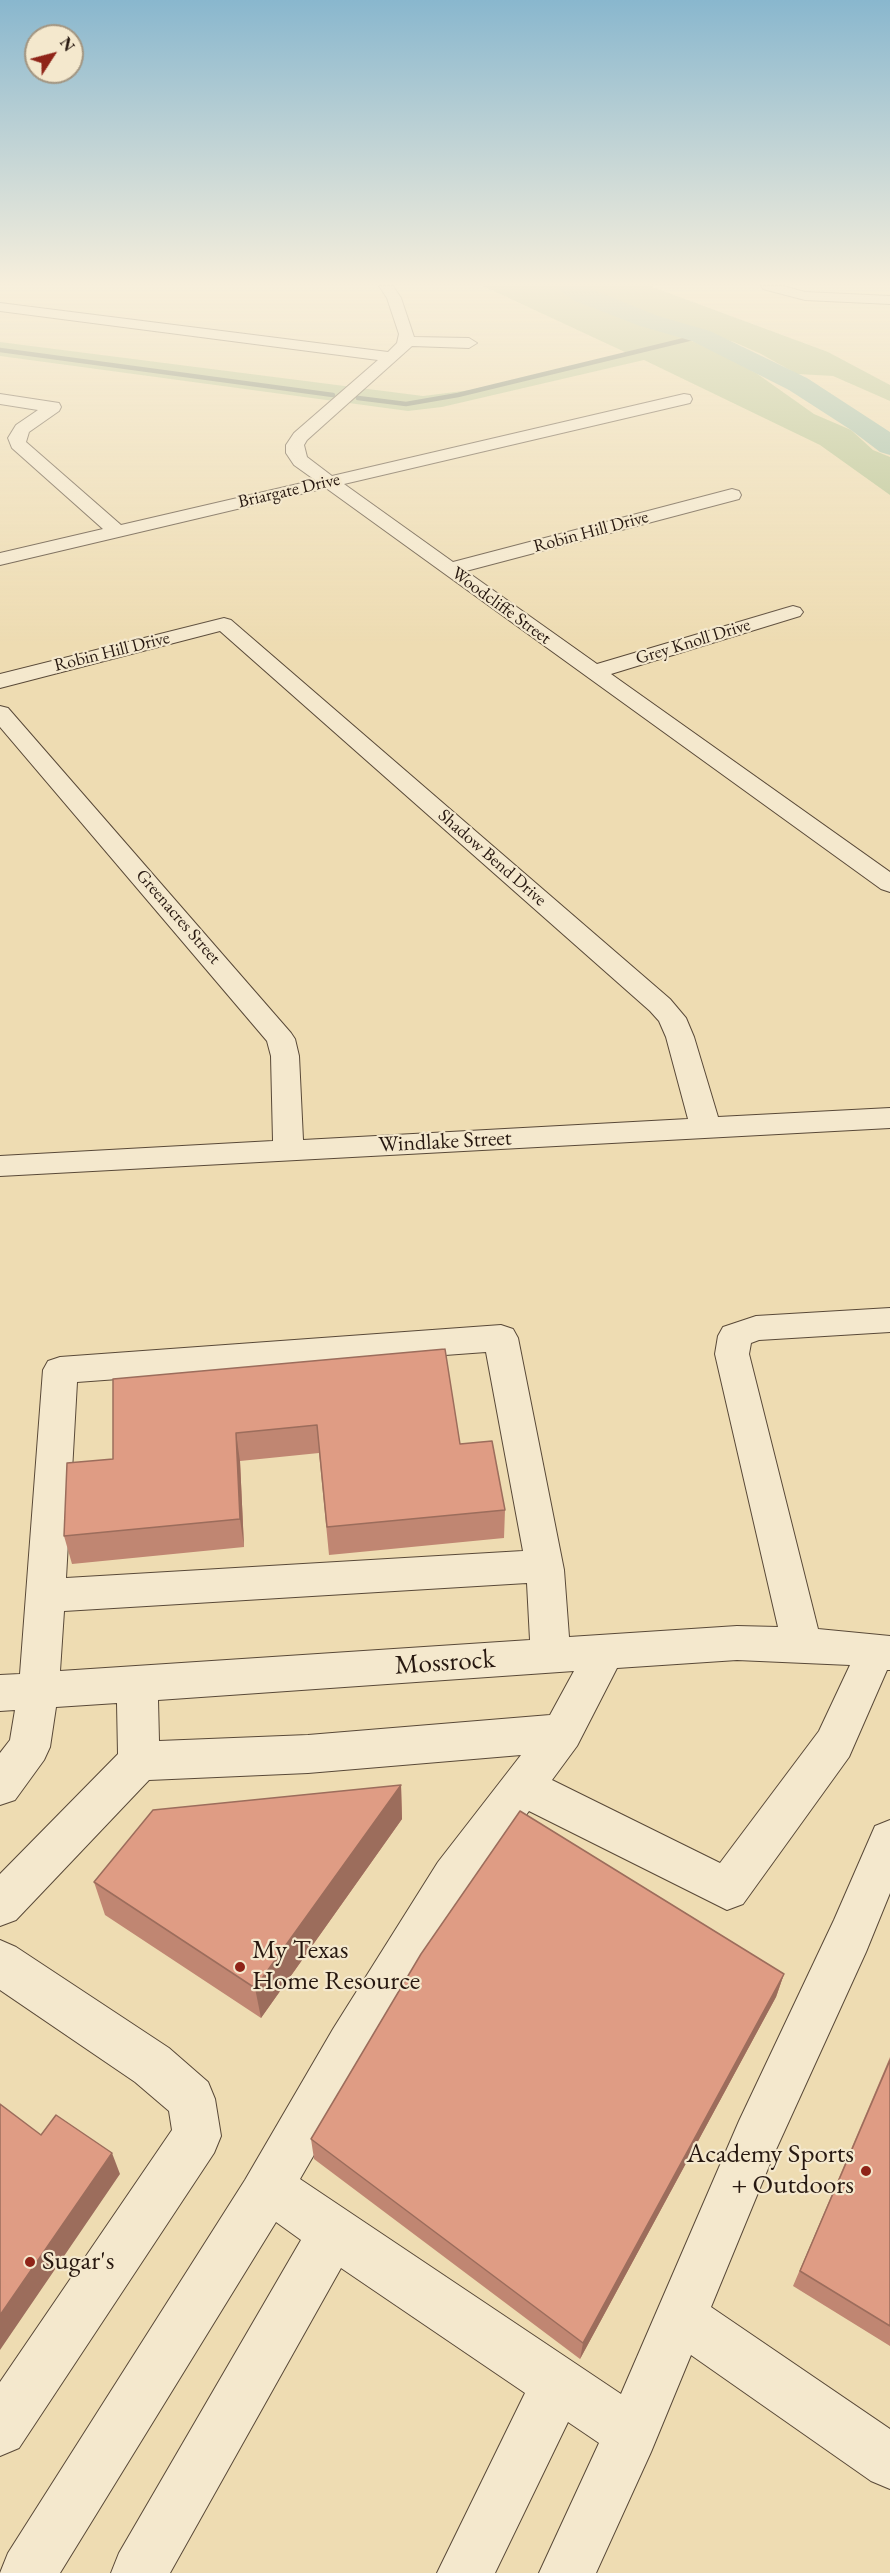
<!DOCTYPE html>
<html>
<head>
<meta charset="utf-8">
<style>
  body { margin:0 }
  #map { position:relative; width:890px; height:2573px; overflow:hidden; background:#eedcb2; font-family:"EB Garamond",serif }
  canvas { display:block }
  .north { position:absolute; left:24px; top:24px; width:60px; height:60px; box-sizing:border-box; background:#f4e8cd; border:2px solid #a29581; border-radius:50%; rotate:54deg; font-size:16px; font-weight:700; line-height:24px; text-align:center; color:#271810 }
  .north::after { content:''; display:block; margin:auto; width:21px; height:27px; background:#8f2418; clip-path:polygon(50% 0,100% 100%,50% 72%,0 100%) }
</style>
</head>
<body>
<div id="map">
<canvas width="890" height="2573"></canvas>
<div class="north">N</div>
</div>
<script>
const context = document.querySelector('canvas').getContext('2d');
context.lineJoin = 'round';
function fill(path, color) {
  context.fillStyle = color;
  context.fill(path, 'evenodd');
}
function shape(rows) {
  const path = new Path2D();
  for (const r of rows) {
    path.moveTo(r[0], r[1]);
    for (let i = 2; i < r.length; i += 2) path.lineTo(r[i], r[i + 1]);
  }
  return path;
}
function strokePath(path, color, width, dash) {
  context.strokeStyle = color;
  context.lineWidth = width;
  context.lineCap = dash ? 'butt' : 'round';
  context.setLineDash(dash || []);
  context.stroke(path);
}
function write(font, color, halo, rows, align = 'center') {
  context.font = font + ' "EB Garamond",serif';
  context.lineWidth = 4.5;
  context.setLineDash([]);
  context.textBaseline = 'middle';
  context.strokeStyle = halo;
  context.fillStyle = color;
  for (const [text, x, y, turn = 0] of rows) {
    context.save();
    context.translate(x, y);
    context.rotate((+turn || 0) * Math.PI / 180);
    context.textAlign = isNaN(turn) ? turn : align;
    if (halo) context.strokeText(text, 0, 0);
    context.fillText(text, 0, 0);
    context.restore();
  }
}
const green = shape([
  [483,286,650,286,828,352,890,385,890,401,833,376,797,374,761,354,734,342,637,312,653,328,706,346,756,373,814,414,851,430,873,450,890,457,890,495,820,445,644,360,442,407,408,411,0,356,0,342,423,396,471,390,627,353]
]);
const stream = shape([
  [0,350,333,395],
  [358,398,406,404,458,395,701,336]
]);
const river = shape([
  [556,286,584,286,658,316,710,331,807,378,890,432,890,455,880,452,851,430,789,390,692,341,640,326,575,301,560,291,556,286]
]);
const minor = shape([
  [379,286,393,286,401,298,414,337,469,338,477,343,469,348,412,346,307,440,304,445,307,457,332,476,684,394,690,395,692,399,690,403,344,484,453,562,732,489,739,491,741,495,739,499,466,571,597,664,786,608,793,606,800,608,803,612,800,616,611,674,890,872,890,892,881,889,326,488,0,565,0,553,103,529,12,448,8,438,16,425,38,410,0,404,0,394,59,403,61,407,59,411,29,432,26,442,121,525,315,480,294,465,286,453,286,445,294,433,378,360,0,311,0,303,388,352,397,343,399,334,387,298,379,286],
  [761,286,783,286,805,292,890,296,890,304,805,300,763,289,761,286],
  [224,618,231,620,670,999,686,1018,694,1037,718,1117,890,1108,890,1128,0,1176,0,1156,273,1141,271,1056,267,1041,0,727,0,706,8,708,291,1033,295,1039,299,1056,303,1140,688,1119,666,1037,659,1021,650,1011,220,631,0,688,0,674,224,618],
  [890,1308,890,1332,759,1340,751,1343,749,1354,818,1629,890,1636,890,1670,887,1670,849,1757,743,1904,727,1910,529,1811,470,1892,367,2063,300,2179,621,2394,739,2121,834,1920,875,1826,890,1820,890,1893,866,1952,774,2154,711,2307,890,2429,890,2489,871,2481,691,2355,651,2452,596,2573,539,2573,599,2443,568,2422,495,2573,437,2573,525,2393,341,2268,170,2573,111,2573,119,2553,301,2240,276,2222,60,2573,0,2573,8,2553,245,2180,333,2029,438,1862,521,1755,308,1773,149,1780,16,1920,0,1926,0,1874,118,1754,117,1703,56,1707,50,1747,44,1760,15,1800,0,1805,0,1753,10,1740,15,1710,0,1711,0,1675,20,1674,43,1370,48,1361,60,1357,501,1325,513,1329,518,1338,564,1570,569,1637,737,1626,778,1627,715,1354,718,1336,723,1327,756,1316,890,1308],
  [486,1352,523,1551,66,1578,77,1382,486,1352],
  [527,1583,530,1640,60,1671,64,1611,527,1583],
  [737,1660,850,1665,819,1731,720,1863,552,1780,577,1746,617,1668,737,1660],
  [574,1671,550,1715,308,1735,159,1741,158,1700,574,1671],
  [0,1940,16,1947,169,2048,208,2082,215,2099,221,2136,214,2153,19,2448,0,2456,0,2382,172,2130,169,2111,135,2082,0,1990,0,1940]
]);
const wall = shape([
  [113,1379,460,1444,505,1510,504,1538,329,1555,319,1453,240,1461,244,1547,72,1564,64,1536,113,1459],
  [401,1785,402,1819,261,2018,105,1915,94,1882],
  [784,1974,776,1997,580,2359,314,2159,311,2139],
  [890,2057,890,2346,793,2286]
]);
const shadedWall = shape([
  [236,1433,240,1461,244,1547,240,1519],
  [401,1785,402,1819,261,2018,255,1988],
  [784,1974,776,1997,580,2359,583,2343],
  [112,2153,120,2174,0,2350,0,2315]
]);
const building = shape([
  [445,1349,460,1444,492,1441,505,1510,327,1527,317,1425,236,1433,240,1519,64,1536,67,1463,113,1459,113,1379,445,1349],
  [401,1785,255,1988,94,1882,153,1810,401,1785],
  [520,1811,784,1974,583,2343,311,2139,421,1954,520,1811],
  [890,2060,890,2326,800,2271,890,2060],
  [0,2104,41,2135,56,2115,112,2153,0,2315,0,2104]
]);
const markers = [
  [240,1967,6,"#8f2418"],
  [866,2171,6,"#8f2418"],
  [30,2262,6,"#8f2418"]
];
const farStreetnames = [
  ["Briargate Drive",289,491,-13],
  ["Robin Hill Drive",591,532,-15],
  ["Woodcliffe Street",501,606,36],
  ["Grey Knoll Drive",693,642,-17],
  ["Robin Hill Drive",112,652,-14],
  ["Shadow Bend Drive",492,858,41],
  ["Greenacres Street",178,917,49]
];
const streetNames = [
  ["Windlake Street",445,1142,-3]
];
const nearStreetnames = [
  ["Mossrock",445,1663,-4]
];
const nearPoinames = [
  ["My Texas",252,1951],
  ["Home Resource",252,1982],
  ["Academy Sports",854,2155,"right"],
  ["+ Outdoors",854,2186,"right"],
  ["Sugar's",42,2262]
];
fill(green, '#b3c290');
strokePath(stream, '#6d7a6b', 4.5);
fill(river, '#9bbca7');
strokePath(minor, '#594938', 2);
fill(minor, '#f4e8cd');
fill(wall, '#c08672');
fill(shadedWall, '#9c6d5c');
fill(building, '#df9c84');
strokePath(building, '#9c6d5c', 1.5);
const sky = context.createLinearGradient(0, 0, 0, 646);
sky.addColorStop(0, '#89b7ce');
sky.addColorStop(0.44, '#f7efdc');
sky.addColorStop(1, '#f7efdc00');
context.fillStyle = sky;
context.fillRect(0, 0, 890, 646);
for (const [x, y, r, color] of markers) {
  const dot = new Path2D();
  dot.arc(x, y, r, 0, 2 * Math.PI);
  context.fillStyle = color;
  context.fill(dot);
  strokePath(dot, '#f4e8cd', 2);
}
write('18px', '#271810', '#f4e8cd', farStreetnames);
write('22px', '#271810', '#f4e8cd', streetNames);
write('27px', '#271810', '#f4e8cd', nearStreetnames);
write('27px', '#271810', '#f4e8cd', nearPoinames, 'left');
</script>
</body>
</html>
